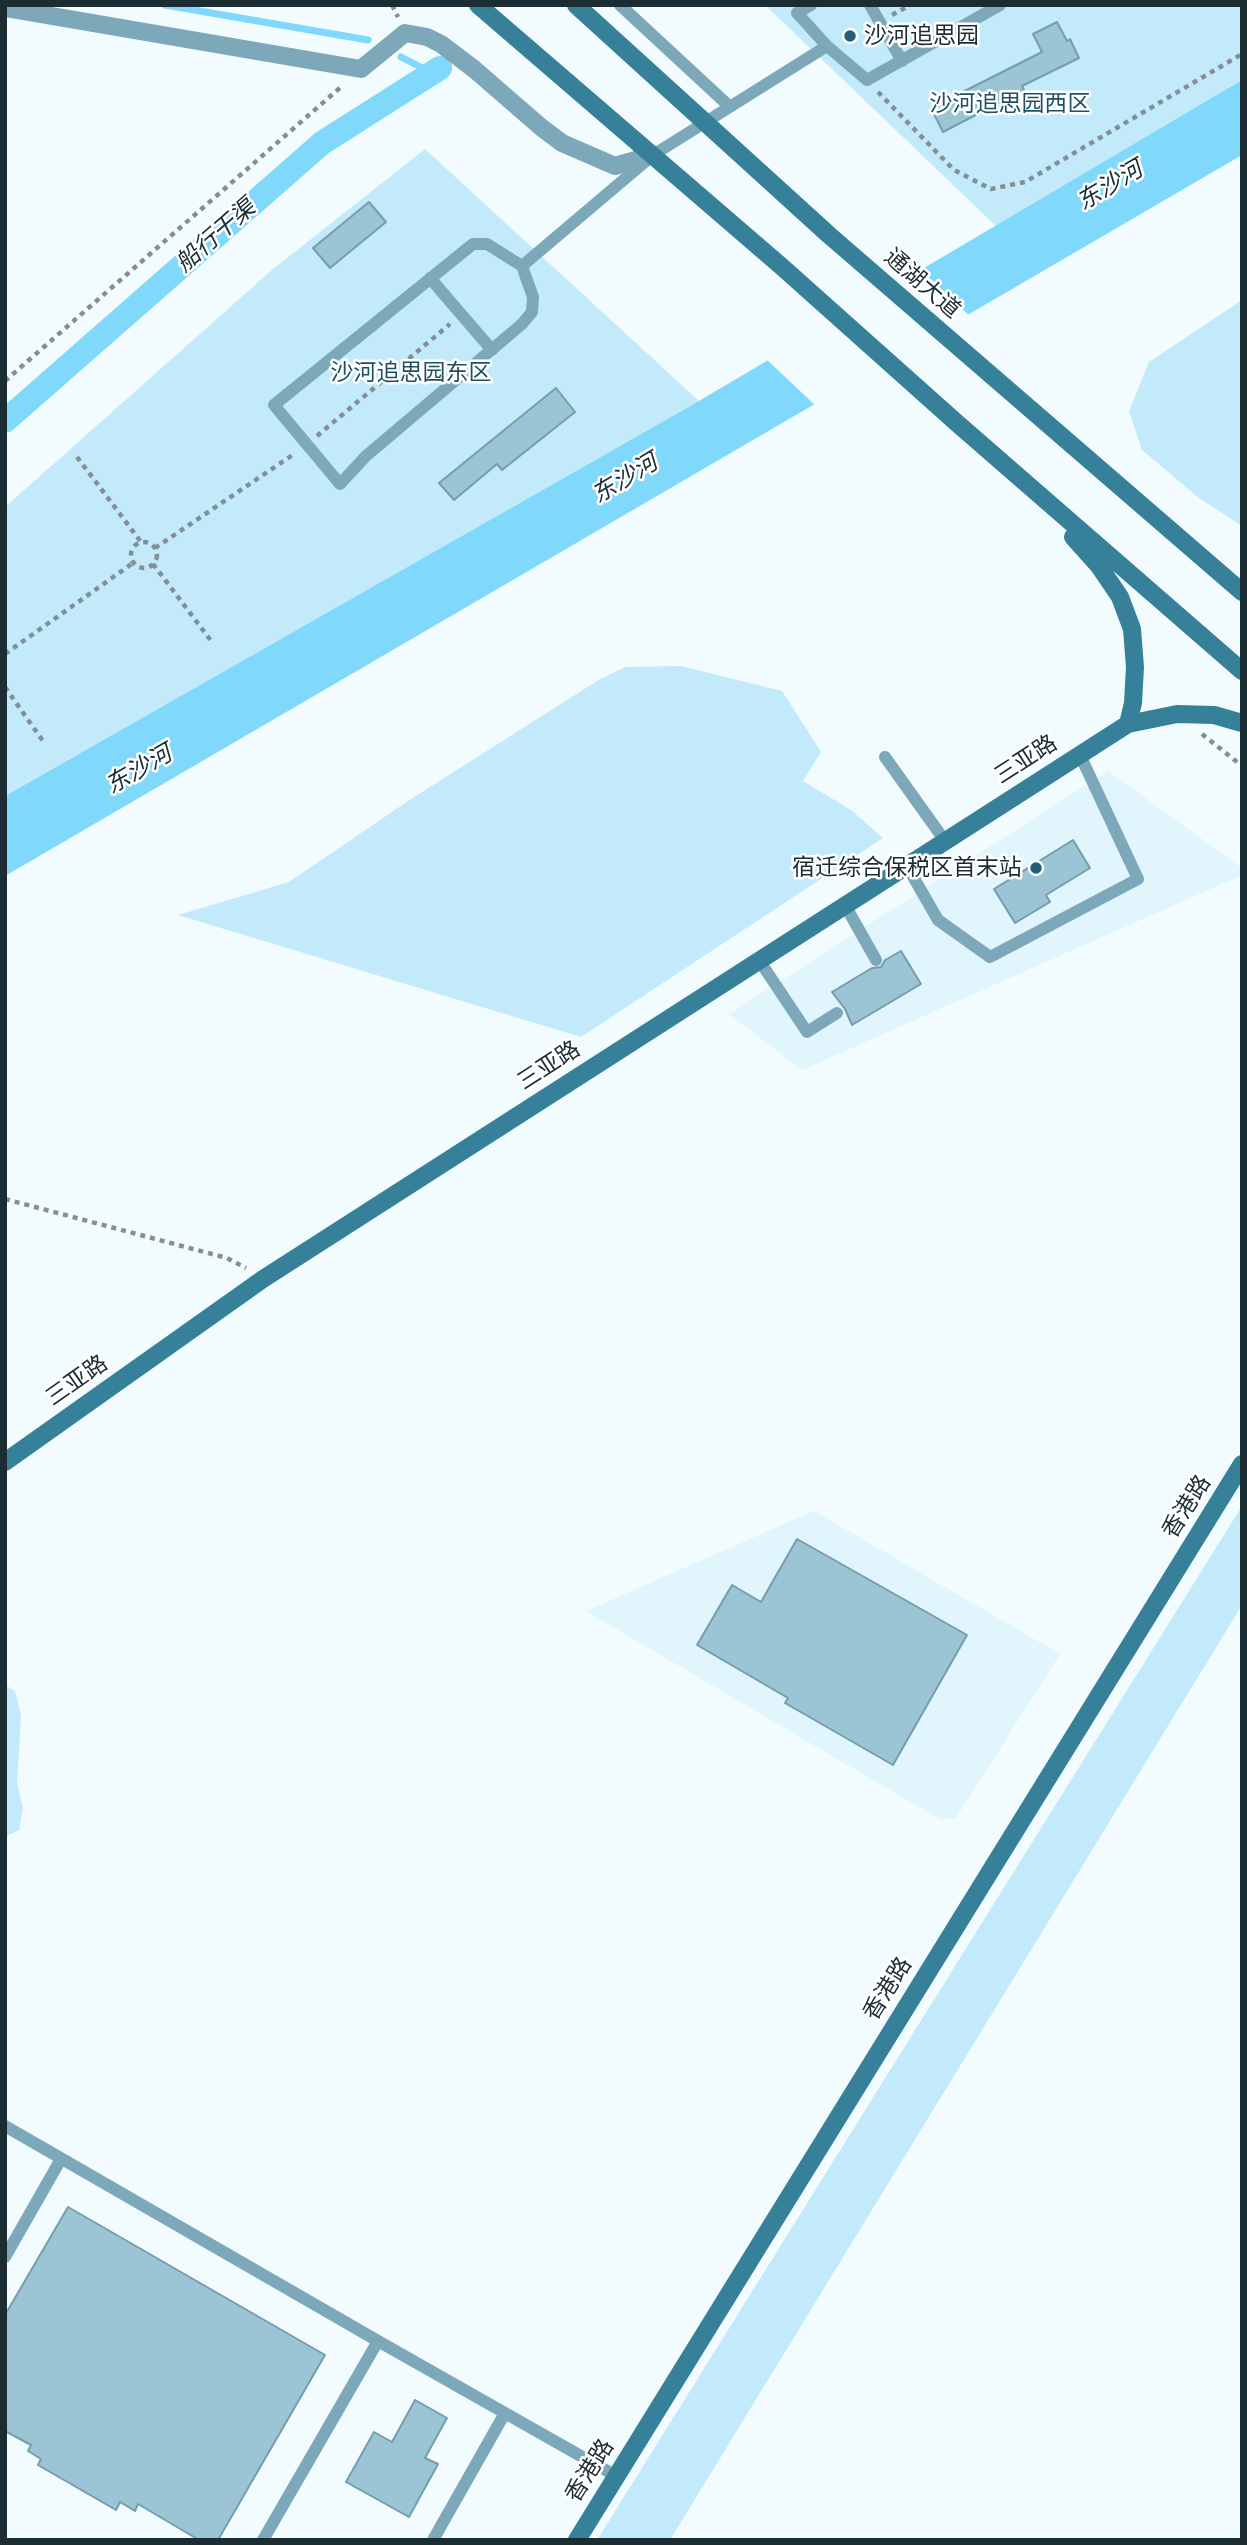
<!DOCTYPE html>
<html>
<head>
<meta charset="utf-8">
<style>
  body { margin:0 }
  #map { position:relative; width:1247px; height:2545px; overflow:hidden; background:#f2fbfe; font-family:"Open Sans",sans-serif }
  canvas { display:block }
  .frame { position:absolute; inset:0; border:7px solid #1c2c33; pointer-events:none }
</style>
</head>
<body>
<div id="map">
<canvas width="1247" height="2545"></canvas>
<div class="frame"></div>
</div>
<script>
const context = document.querySelector('canvas').getContext('2d');
context.lineJoin = 'round';
function fill(path, color) {
  context.fillStyle = color;
  context.fill(path, 'evenodd');
}
function shape(rows) {
  const path = new Path2D();
  for (const r of rows) {
    if (r.length === 3) {
      path.moveTo(r[0] + r[2], r[1]);
      path.arc(r[0], r[1], r[2], 0, 2 * Math.PI);
      continue;
    }
    path.moveTo(r[0], r[1]);
    for (let i = 2; i < r.length; i += 2) path.lineTo(r[i], r[i + 1]);
  }
  return path;
}
function strokePath(path, color, width, dash) {
  context.strokeStyle = color;
  context.lineWidth = width;
  context.lineCap = dash ? 'butt' : 'round';
  context.setLineDash(dash || []);
  context.stroke(path);
}
function write(font, color, halo, rows, align = 'center') {
  context.font = font + ' "Open Sans","Noto Sans SC",sans-serif';
  context.lineWidth = 5;
  context.setLineDash([]);
  context.textBaseline = 'middle';
  context.strokeStyle = halo;
  context.fillStyle = color;
  for (const [text, x, y, turn = 0] of rows) {
    context.save();
    context.translate(x, y);
    context.rotate((+turn || 0) * Math.PI / 180);
    context.textAlign = isNaN(turn) ? turn : align;
    if (halo) context.strokeText(text, 0, 0);
    context.fillText(text, 0, 0);
    context.restore();
  }
}
const built = shape([
  [1108,771,1242,868,1242,875,802,1070,729,1014],
  [814,1511,1060,1654,956,1818,941,1820,586,1611]
]);
const green = shape([
  [765,5,1242,5,1242,80,996,226],
  [425,149,699,401,5,796,5,507,272,270],
  [1242,300,1242,526,1199,498,1142,450,1129,411,1149,362],
  [681,666,782,691,821,752,803,781,851,810,883,838,581,1037,178,915,289,882,408,801,597,681,625,667],
  [1242,1506,1242,1605,670,2540,597,2540],
  [5,1685,15,1691,21,1715,17,1784,23,1808,19,1830,5,1837]
]);
const water = shape([
  [1242,80,1242,155,5,876,5,796,699,401]
]);
const pier = shape([
  [919,268,971,317,817,407,765,358]
]);
const stream = shape([
  [165,5,368,40],
  [401,57,432,73]
]);
const canal = shape([
  [5,421,322,143,440,68]
]);
const building = shape([
  [1057,22,1067,41,1070,39,1079,58,1022,86,1024,90,943,132,931,108,1042,52,1033,34,1057,22],
  [369,202,386,222,330,268,313,248,369,202],
  [556,388,575,412,502,470,497,464,454,500,439,483,556,388],
  [1073,840,1090,868,1046,895,1050,902,1015,923,994,889,1073,840],
  [901,951,921,984,852,1025,845,1009,832,992,872,968,881,967,885,960,901,951],
  [797,1539,967,1635,893,1765,785,1703,788,1698,697,1645,732,1585,761,1602,797,1539],
  [68,2207,325,2355,218,2540,199,2540,138,2504,135,2511,120,2502,116,2510,38,2465,41,2459,28,2451,31,2445,5,2431,5,2315,68,2207],
  [415,2400,447,2418,425,2458,438,2464,409,2517,346,2482,374,2432,392,2442,415,2400]
]);
const path = shape([
  [392,5,398,17],
  [892,15,910,5],
  [878,92,954,170,991,189,1025,182,1242,54],
  [5,381,342,86],
  [317,436,450,324],
  [77,457,141,542],
  [144,555,13],
  [155,548,294,454],
  [153,564,212,642],
  [5,654,133,563],
  [5,687,45,744],
  [1202,734,1242,766],
  [5,1199,227,1258,246,1268]
]);
const lane = shape([
  [620,5,729,106],
  [811,5,797,13,827,46,867,80,1000,5],
  [870,5,902,61],
  [522,266,487,244,473,244,274,405,340,484,366,456,522,324,532,312,533,297,522,266,653,155,827,46],
  [430,278,492,350],
  [885,757,945,841],
  [907,866,938,920,990,957,1138,879,1080,755],
  [845,905,876,960],
  [759,960,807,1032,837,1013],
  [5,2126,378,2341],
  [5,2257,61,2159],
  [263,2540,378,2341,616,2476],
  [433,2540,505,2413]
]);
const street = shape([
  [5,8,361,69,405,33,427,37,441,44,474,69,542,128,562,143,615,166,653,155]
]);
const secondary = shape([
  [478,5,781,266,958,424,1242,671],
  [576,5,829,235,1242,592],
  [1073,537,1099,566,1120,597,1132,629,1135,667,1133,703,1128,724],
  [5,1462,263,1279,1128,724,1177,714,1214,715,1242,723],
  [577,2540,1242,1464]
]);
const markers = [
  [850,36,7,"#205f75"],
  [1036,868,7,"#205f75"]
];
const poiNames = [
  ["沙河追思园",864,36],
  ["宿迁综合保税区首末站",1022,868,"right"]
];
const parkNames = [
  ["沙河追思园西区",1010,104],
  ["沙河追思园东区",411,373]
];
const streetNames = [
  ["通湖大道",922,284,41],
  ["三亚路",1026,760,-33],
  ["三亚路",549,1066,-33],
  ["三亚路",77,1381,-35],
  ["香港路",1187,1507,-58],
  ["香港路",888,1989,-58],
  ["香港路",590,2471,-58]
];
const waterNames = [
  ["东沙河",1110,186,-31],
  ["船行干渠",216,236,-41],
  ["东沙河",625,479,-31],
  ["东沙河",139,770,-30]
];
fill(built, '#e1f5fd');
fill(green, '#c2eafb');
fill(water, '#80d8fa');
fill(pier, '#f2fbfe');
strokePath(stream, '#80d8fa', 7);
strokePath(canal, '#80d8fa', 24);
fill(building, '#9bc4d5');
strokePath(building, '#759dad', 2);
strokePath(path, '#828f94', 4.5, [5, 5]);
strokePath(lane, '#7ca8ba', 12);
strokePath(street, '#7ca8ba', 18);
strokePath(secondary, '#37809a', 18);
for (const [x, y, r, color] of markers) {
  const dot = new Path2D();
  dot.arc(x, y, r, 0, 2 * Math.PI);
  context.fillStyle = color;
  context.fill(dot);
  strokePath(dot, '#fff', 2.5);
}
write('23px', '#1c2c33', '#fff', poiNames, 'left');
write('23px', '#1e5062', '#fff', parkNames);
write('23px', '#1c2c33', '#fff', streetNames);
write('italic 24px', '#1a2e36', '#fff', waterNames);
</script>
</body>
</html>
